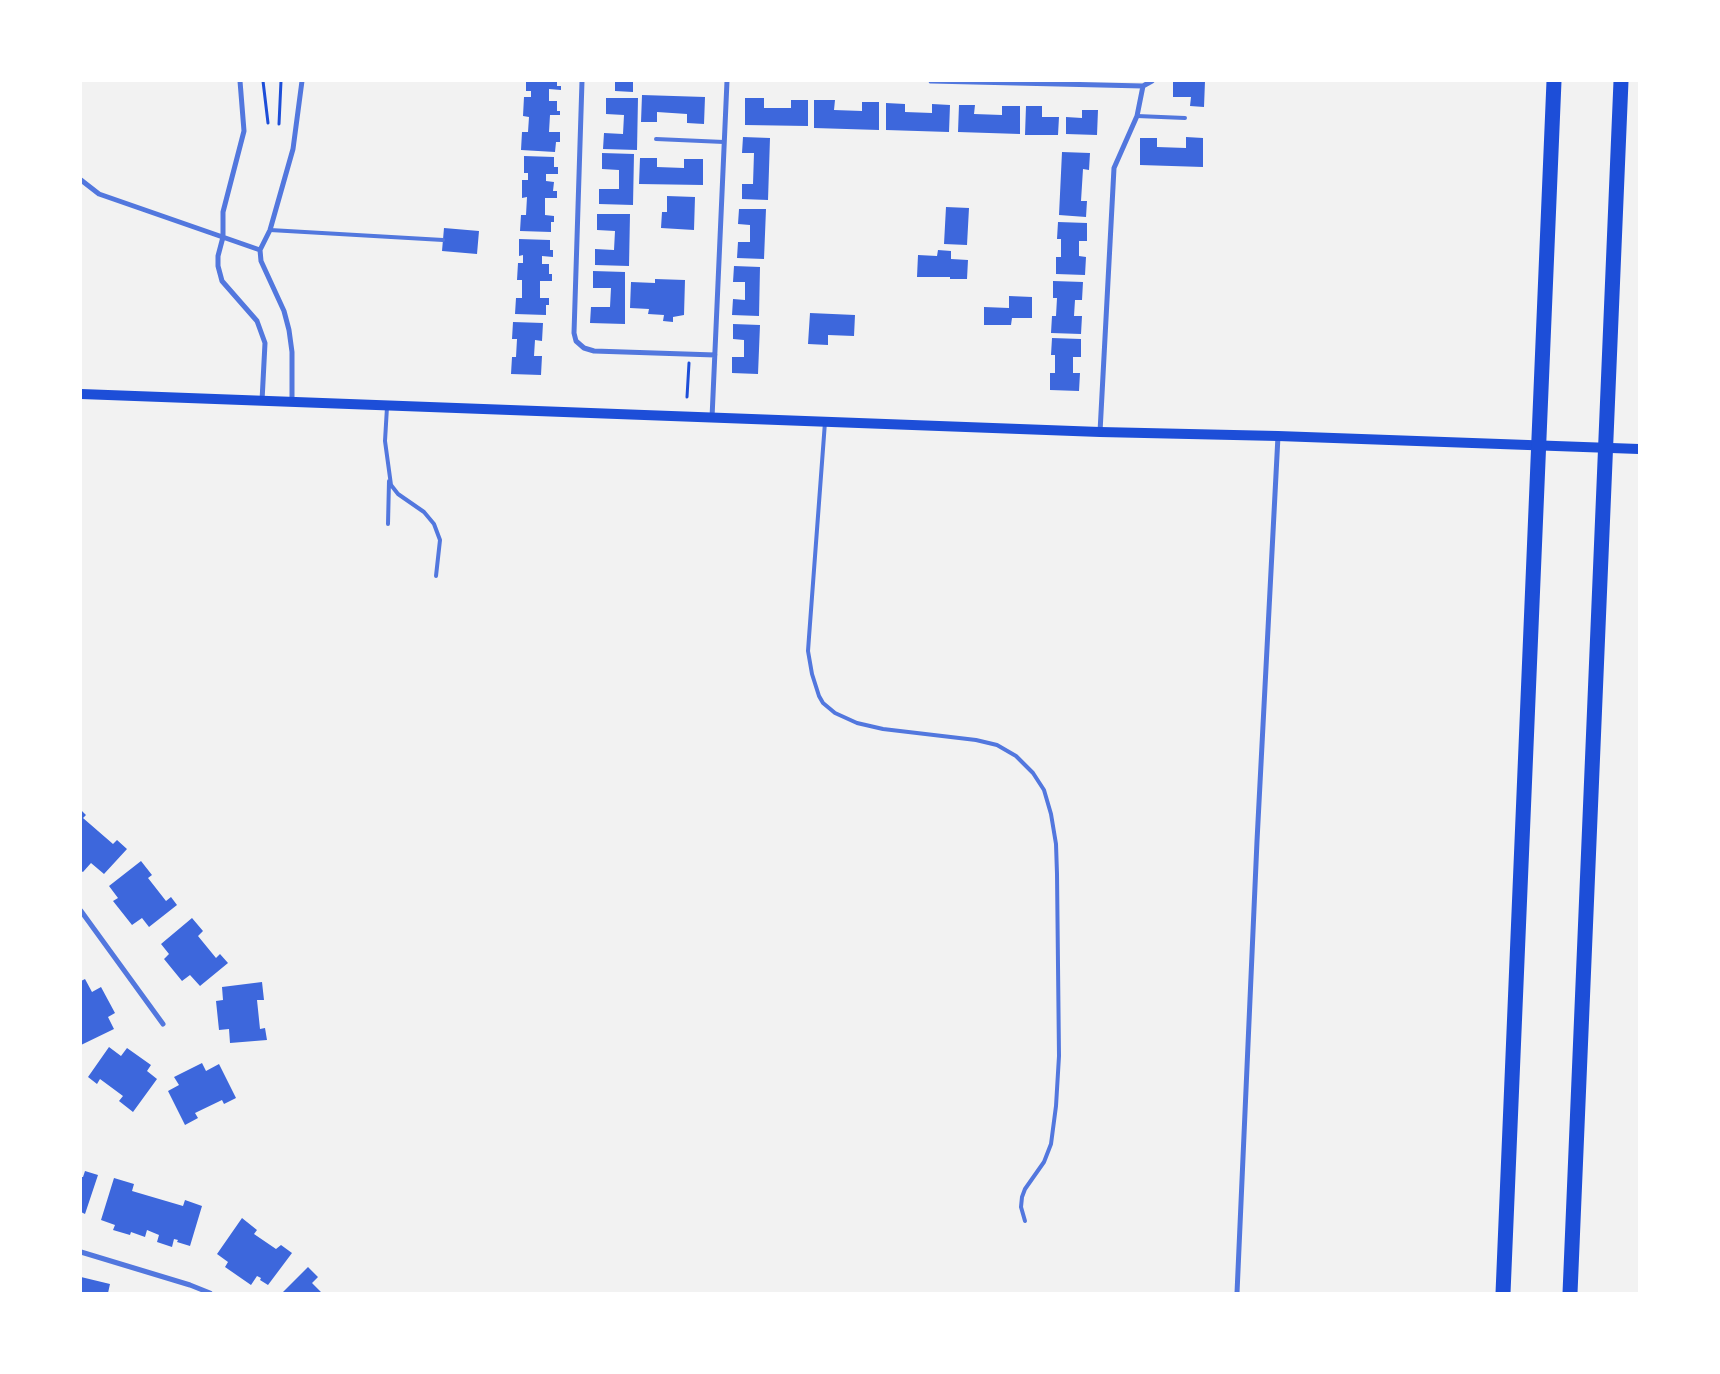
<!DOCTYPE html>
<html>
<head>
<meta charset="utf-8">
<style>
  body { margin:0 }
  #map { position:relative; width:1720px; height:1374px; overflow:hidden; background:#f2f2f2; font-family:Karla,sans-serif }
  canvas { display:block }
  .frame { position:absolute; inset:0; border:82px solid #fff; pointer-events:none }
</style>
</head>
<body>
<div id="map">
<canvas width="1720" height="1374"></canvas>
<div class="frame"></div>
</div>
<script>
const context = document.querySelector('canvas').getContext('2d');
context.lineJoin = 'round';
function fill(path, color) {
  context.fillStyle = color;
  context.fill(path, 'evenodd');
}
function shape(rows) {
  const path = new Path2D();
  for (const r of rows) {
    path.moveTo(r[0], r[1]);
    for (let i = 2; i < r.length; i += 2) path.lineTo(r[i], r[i + 1]);
  }
  return path;
}
function strokePath(path, color, width, dash) {
  context.strokeStyle = color;
  context.lineWidth = width;
  context.lineCap = dash ? 'butt' : 'round';
  context.setLineDash(dash || []);
  context.stroke(path);
}
const building = shape([
  [526,81,557,81,557,86,561,86,561,90,549,89,549,101,557,101,557,111,560,111,560,115,550,115,549,132,560,132,560,142,556,142,555,152,521,150,522,132,528,132,529,117,523,116,524,97,531,97,531,91,526,91],
  [615,81,633,81,633,92,615,91],
  [1173,81,1205,81,1204,107,1190,106,1191,97,1173,97],
  [642,95,705,97,704,124,687,123,687,114,657,112,657,122,641,122],
  [606,98,638,98,637,150,603,149,604,133,623,134,624,115,606,114],
  [745,98,764,98,764,108,791,108,791,100,808,100,808,126,745,125],
  [814,100,835,100,834,110,862,111,862,102,879,102,879,130,814,128],
  [886,103,905,104,905,112,932,113,932,104,950,105,949,132,886,130],
  [959,105,975,105,974,114,1002,115,1002,106,1020,106,1020,134,958,132],
  [1026,106,1042,106,1042,117,1059,117,1058,135,1025,135],
  [1082,110,1098,110,1097,135,1066,134,1066,117,1082,118],
  [743,137,770,138,768,200,742,199,742,184,753,184,754,153,742,153],
  [1186,137,1203,138,1203,167,1140,165,1140,138,1157,138,1157,147,1186,148],
  [1062,152,1090,153,1089,170,1083,169,1081,201,1087,201,1086,217,1059,215],
  [602,153,634,154,633,205,599,204,599,189,619,189,619,170,602,169],
  [524,156,554,157,554,167,558,167,558,174,546,174,546,181,554,182,553,191,557,191,557,198,545,198,545,215,554,216,554,222,551,222,551,232,520,231,521,215,526,215,527,197,522,198,522,180,528,180,528,173,524,173],
  [640,158,657,158,657,167,684,168,684,159,703,159,703,185,639,184],
  [667,196,695,197,694,230,661,228,662,212,667,212],
  [946,207,969,208,967,245,944,244],
  [739,209,766,209,764,259,737,258,738,242,750,242,750,225,738,224],
  [597,214,630,214,629,266,595,265,595,249,614,250,615,231,597,230],
  [1058,222,1087,223,1087,241,1079,241,1079,256,1086,257,1085,275,1056,274,1056,257,1061,257,1061,239,1057,239],
  [444,228,479,231,477,254,442,251],
  [519,239,550,240,550,250,553,250,553,257,542,256,542,264,549,264,549,274,552,274,552,281,540,281,540,298,549,298,549,305,546,305,546,315,515,314,516,298,522,298,522,280,517,280,518,263,523,263,523,255,519,256],
  [938,250,951,251,951,259,968,260,967,279,950,279,950,277,917,277,918,255,937,256],
  [734,266,760,267,759,316,732,315,733,299,745,300,745,282,733,282],
  [593,271,625,272,625,324,590,323,591,307,610,307,611,288,593,288],
  [655,279,685,280,684,315,673,317,673,322,663,321,664,315,648,314,649,309,630,308,631,282,655,283],
  [1053,281,1083,282,1082,300,1075,300,1074,316,1082,316,1081,334,1051,333,1052,316,1056,316,1057,298,1053,298],
  [1009,296,1032,297,1032,318,1012,318,1011,325,984,325,984,307,1009,308],
  [810,313,855,315,854,336,828,335,828,345,808,344],
  [513,322,543,323,542,341,535,340,534,356,542,356,541,375,511,374,512,357,516,357,517,339,512,339],
  [733,324,760,325,758,374,732,373,732,357,744,357,744,340,733,339],
  [1052,338,1081,339,1081,357,1073,357,1073,373,1080,373,1079,391,1050,390,1050,373,1055,373,1055,355,1051,355],
  [81,810,86,815,83,818,113,844,117,840,127,849,104,874,91,863,83,872,81,871],
  [141,861,152,875,148,878,166,901,171,897,177,905,149,927,142,918,132,925,113,901,118,898,109,886],
  [192,918,203,931,198,936,216,958,220,954,228,963,200,986,190,975,182,981,164,959,169,954,161,944],
  [85,979,92,992,101,987,115,1013,108,1017,114,1029,81,1045,81,981],
  [262,982,264,1000,257,1000,260,1029,265,1028,267,1040,230,1043,229,1029,219,1030,216,1001,223,1000,222,987],
  [109,1047,121,1056,127,1048,151,1065,147,1071,157,1079,133,1112,119,1101,123,1096,100,1079,97,1084,88,1077],
  [202,1063,206,1071,219,1064,236,1098,224,1104,222,1100,195,1113,198,1118,185,1125,168,1091,179,1085,174,1077],
  [85,1171,98,1175,85,1214,81,1212,81,1177,83,1177],
  [114,1178,134,1184,132,1191,183,1206,185,1200,202,1206,190,1246,177,1242,178,1240,174,1239,172,1247,157,1242,159,1235,147,1230,145,1237,131,1232,130,1235,113,1230,115,1225,101,1220],
  [242,1218,257,1230,254,1234,276,1249,281,1245,292,1253,268,1285,260,1280,261,1278,257,1276,251,1285,225,1267,228,1262,217,1254],
  [308,1267,318,1277,312,1283,322,1293,282,1293],
  [81,1277,110,1284,108,1293,81,1293]
]);
const path = shape([
  [263,81,268,123],
  [279,124,281,81],
  [687,397,689,363]
]);
const service = shape([
  [1137,116,1185,118],
  [656,139,724,142],
  [270,230,443,240],
  [387,407,385,441,391,485,398,494,424,512,434,524,440,540,436,576],
  [825,422,809,637,808,651,812,674,819,696,823,703,835,713,857,723,883,729,976,740,997,745,1016,756,1033,773,1044,790,1051,814,1056,844,1057,874,1059,1056,1056,1106,1051,1144,1044,1162,1025,1189,1022,1197,1021,1207,1025,1221],
  [388,524,389,481]
]);
const minor = shape([
  [240,81,244,131,223,212,223,237,218,256,218,266,222,281,257,321,265,343,262,401],
  [582,81,574,333,576,341,584,348,594,351,715,355],
  [931,81,1143,86],
  [81,180,99,194,260,250],
  [292,402,292,352,289,330,284,311,261,261,260,250,270,230,293,149,302,81],
  [712,418,727,81],
  [1100,432,1114,168,1137,116,1143,86,1152,81],
  [81,911,163,1024],
  [81,1252,190,1285,210,1293],
  [1237,1293,1257,841,1278,436]
]);
const secondary = shape([
  [81,394,1100,432,1278,436,1639,449]
]);
const motorway = shape([
  [1503,1293,1554,81],
  [1570,1293,1621,81]
]);
fill(building, '#3d67dc');
strokePath(path, '#1d4ed8', 3);
strokePath(service, '#5277de', 4);
strokePath(minor, '#5277de', 5);
strokePath(secondary, '#1d4ed8', 10);
strokePath(motorway, '#1d4ed8', 15);
</script>
</body>
</html>
